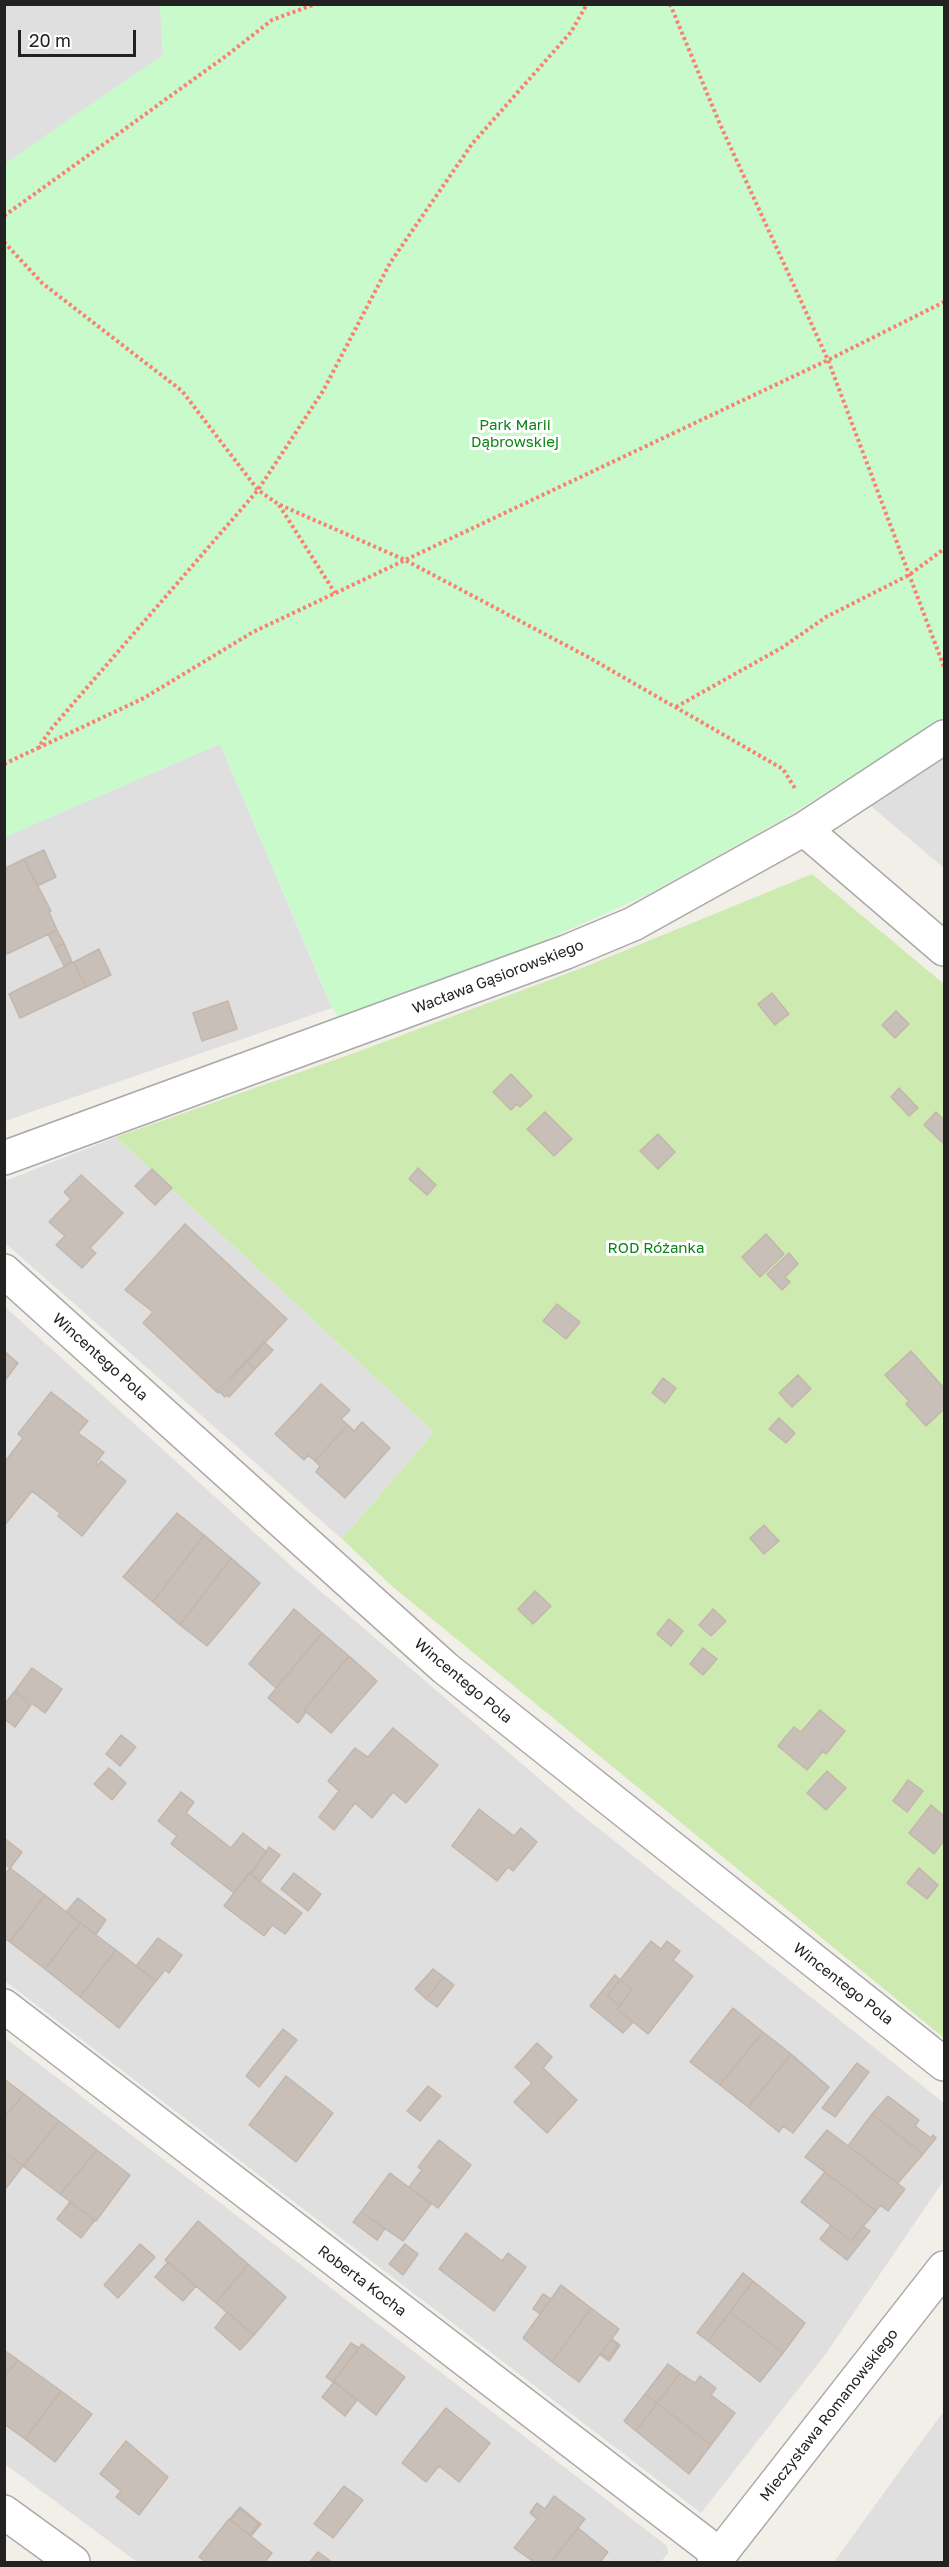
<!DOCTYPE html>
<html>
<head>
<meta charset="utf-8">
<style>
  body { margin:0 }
  #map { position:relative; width:949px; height:2567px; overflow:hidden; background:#f2efe9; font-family:"Golos Text",sans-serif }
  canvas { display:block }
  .frame { position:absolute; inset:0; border:6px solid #222; pointer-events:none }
  .scale { position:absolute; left:18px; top:30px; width:118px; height:27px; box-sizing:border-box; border:3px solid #222; border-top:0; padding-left:8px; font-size:18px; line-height:21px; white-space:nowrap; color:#222; -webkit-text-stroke:4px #fff; paint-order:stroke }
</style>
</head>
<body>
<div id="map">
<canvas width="949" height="2567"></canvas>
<div class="frame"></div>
<div class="scale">20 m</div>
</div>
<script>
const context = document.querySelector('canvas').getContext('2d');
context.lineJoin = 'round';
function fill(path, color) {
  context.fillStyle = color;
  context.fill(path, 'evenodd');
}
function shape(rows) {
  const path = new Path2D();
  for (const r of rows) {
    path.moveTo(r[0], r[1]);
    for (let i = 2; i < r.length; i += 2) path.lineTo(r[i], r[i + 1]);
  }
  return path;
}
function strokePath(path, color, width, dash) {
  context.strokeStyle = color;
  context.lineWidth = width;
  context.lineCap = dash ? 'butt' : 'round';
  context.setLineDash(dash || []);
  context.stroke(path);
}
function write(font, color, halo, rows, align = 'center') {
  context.font = font + ' "Golos Text",sans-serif';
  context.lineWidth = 6;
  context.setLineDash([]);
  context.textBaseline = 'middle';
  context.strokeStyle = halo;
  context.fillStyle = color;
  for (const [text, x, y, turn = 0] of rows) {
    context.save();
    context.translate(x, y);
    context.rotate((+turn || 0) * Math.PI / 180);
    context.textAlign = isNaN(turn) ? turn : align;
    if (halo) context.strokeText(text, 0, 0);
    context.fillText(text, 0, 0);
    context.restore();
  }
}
const residential = shape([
  [5,5,160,5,163,55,5,164],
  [220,744,332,1008,5,1121,4,837],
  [944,759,944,868,866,802],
  [116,1137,434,1432,342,1539,5,1243,5,1181],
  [4,1306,297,1571,578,1812,944,2103,944,2180,825,2355,701,2513,5,1981],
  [4,2037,667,2546,668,2553,661,2562,137,2562,5,2464],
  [944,2411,944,2562,834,2562,904,2465]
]);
const grass = shape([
  [812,874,944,984,944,2038,393,1587,342,1539,434,1432,116,1137,354,1053,587,966]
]);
const park = shape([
  [160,5,944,5,944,718,787,817,647,895,532,946,339,1018,332,1007,220,744,5,837,4,164,163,55]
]);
const building = shape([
  [44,850,56,877,37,886,24,859,44,850],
  [24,859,51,911,49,912,57,930,7,954,4,949,4,869,24,859],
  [57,930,64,943,55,948,48,934,57,930],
  [64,943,72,962,64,966,55,948,64,943],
  [99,949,111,975,86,987,74,962,99,949],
  [74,962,86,987,20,1018,9,994,74,962],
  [772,993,789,1014,775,1025,758,1004,772,993],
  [228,1001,237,1029,202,1041,193,1013,228,1001],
  [896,1011,909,1024,895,1038,882,1025,896,1011],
  [511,1074,532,1096,520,1107,517,1104,511,1110,493,1092,511,1074],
  [899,1088,918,1108,909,1116,891,1097,899,1088],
  [545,1112,572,1139,554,1156,527,1129,545,1112],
  [936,1112,944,1120,944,1144,924,1125,936,1112],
  [658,1134,675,1152,658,1169,640,1151,658,1134],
  [418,1168,436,1185,427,1195,409,1179,418,1168],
  [152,1169,172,1188,155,1205,135,1186,152,1169],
  [81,1175,123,1213,90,1248,96,1253,82,1268,56,1245,65,1236,49,1222,71,1199,64,1192,81,1175],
  [185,1224,287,1319,218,1393,143,1323,153,1312,125,1290,185,1224],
  [766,1234,784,1254,760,1277,742,1257,766,1234],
  [789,1253,798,1264,785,1277,790,1282,782,1290,767,1274,789,1253],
  [557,1304,580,1322,566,1339,543,1321,557,1304],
  [264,1342,273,1350,255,1369,246,1361,264,1342],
  [4,1351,18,1363,4,1382,4,1351],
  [911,1351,944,1388,944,1409,926,1426,906,1404,909,1401,885,1375,911,1351],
  [246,1361,255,1369,229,1397,228,1395,225,1397,218,1390,246,1361],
  [798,1375,811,1389,792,1407,779,1393,798,1375],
  [663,1378,676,1388,665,1403,652,1393,663,1378],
  [321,1384,350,1410,341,1419,348,1425,315,1461,308,1455,304,1460,275,1434,321,1384],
  [51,1392,88,1421,78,1433,104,1452,96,1463,98,1465,101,1461,126,1481,82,1536,58,1516,60,1513,32,1491,4,1526,4,1463,23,1438,18,1434,51,1392],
  [779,1418,795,1433,786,1443,769,1429,779,1418],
  [362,1422,390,1448,345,1498,316,1472,320,1466,315,1461,348,1425,354,1431,362,1422],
  [177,1513,204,1535,153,1602,123,1577,177,1513],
  [764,1525,779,1541,764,1554,750,1538,764,1525],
  [204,1535,231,1558,180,1625,153,1602,204,1535],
  [231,1558,260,1583,207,1646,180,1625,231,1558],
  [535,1591,551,1606,533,1624,518,1609,535,1591],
  [294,1609,322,1633,276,1688,249,1664,294,1609],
  [713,1609,726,1621,711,1636,699,1625,713,1609],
  [669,1619,683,1631,671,1646,657,1634,669,1619],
  [322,1633,349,1656,304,1710,306,1712,298,1723,268,1698,322,1633],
  [703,1648,717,1659,703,1675,690,1664,703,1648],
  [349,1656,377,1681,331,1733,304,1710,349,1656],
  [32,1668,62,1689,45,1713,15,1691,32,1668],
  [14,1692,31,1705,15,1727,4,1719,4,1705,14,1692],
  [820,1710,845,1731,826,1754,823,1751,807,1770,778,1746,794,1727,801,1732,820,1710],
  [393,1728,438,1765,406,1803,393,1792,372,1818,355,1803,334,1830,319,1817,339,1791,328,1781,355,1748,368,1757,393,1728],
  [121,1735,136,1747,120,1766,106,1754,121,1735],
  [109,1768,126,1783,112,1800,94,1784,109,1768],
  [827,1771,846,1788,826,1810,807,1793,827,1771],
  [908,1780,923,1791,907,1812,893,1801,908,1780],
  [181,1792,194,1802,186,1813,231,1848,243,1833,267,1852,234,1893,171,1844,177,1836,158,1821,181,1792],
  [931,1805,944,1816,944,1840,934,1854,909,1833,931,1805],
  [479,1809,514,1836,521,1828,537,1842,513,1871,508,1867,497,1881,452,1846,479,1809],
  [4,1838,22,1852,10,1868,4,1864,4,1838],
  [269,1847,280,1855,260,1881,251,1874,269,1847],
  [10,1868,45,1895,10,1942,4,1938,4,1875,10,1868],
  [919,1868,938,1885,927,1899,907,1883,919,1868],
  [249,1873,302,1913,285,1934,272,1925,264,1936,224,1906,249,1873],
  [294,1873,321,1894,308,1911,281,1889,294,1873],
  [45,1895,80,1923,45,1969,10,1942,45,1895],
  [78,1898,106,1920,96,1934,66,1912,78,1898],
  [80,1923,116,1950,80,1997,45,1969,80,1923],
  [158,1938,182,1955,169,1973,165,1970,156,1981,136,1966,158,1938],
  [651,1941,661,1949,667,1941,680,1951,673,1960,693,1976,648,2034,617,2009,632,1989,620,1980,651,1941],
  [116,1950,156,1981,119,2028,80,1997,116,1950],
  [433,1969,444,1977,426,1999,415,1989,433,1969],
  [615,1975,620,1980,607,1996,620,2006,617,2009,633,2022,623,2033,590,2006,615,1975],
  [444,1977,454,1985,437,2007,426,1999,444,1977],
  [620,1980,632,1989,620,2006,607,1996,620,1980],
  [733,2008,763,2032,720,2085,690,2062,733,2008],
  [283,2029,297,2040,259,2087,246,2076,283,2029],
  [763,2032,791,2054,748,2107,720,2085,763,2032],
  [537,2043,552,2057,543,2068,577,2100,547,2133,514,2102,532,2083,515,2067,537,2043],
  [791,2054,829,2087,793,2133,783,2126,779,2132,748,2107,791,2054],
  [857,2063,869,2072,835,2117,822,2108,857,2063],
  [286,2076,333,2113,296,2162,249,2125,286,2076],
  [4,2079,24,2094,4,2118,4,2079],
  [428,2086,441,2096,420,2121,407,2111,428,2086],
  [24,2094,59,2121,23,2166,4,2152,4,2118,24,2094],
  [888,2096,919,2120,915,2126,931,2138,933,2135,936,2138,923,2154,872,2114,888,2096],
  [872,2114,923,2154,898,2183,848,2146,872,2114],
  [59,2121,97,2150,60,2194,23,2166,59,2121],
  [827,2130,905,2189,888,2211,880,2205,876,2211,805,2157,827,2130],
  [439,2140,471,2165,438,2208,409,2187,422,2170,418,2167,439,2140],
  [97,2150,130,2175,96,2221,60,2194,97,2150],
  [4,2152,23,2166,6,2188,4,2187,4,2152],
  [825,2172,876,2211,851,2241,801,2202,825,2172],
  [390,2173,431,2204,403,2241,361,2212,390,2173],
  [70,2202,95,2220,81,2238,57,2219,70,2202],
  [361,2212,385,2228,377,2240,353,2222,361,2212],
  [198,2221,248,2264,216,2303,165,2260,198,2221],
  [831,2225,851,2241,863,2226,870,2231,847,2260,820,2239,831,2225],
  [466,2233,502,2261,508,2253,526,2267,494,2311,439,2269,466,2233],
  [140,2244,155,2257,118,2298,104,2285,140,2244],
  [405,2244,418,2254,403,2275,389,2264,405,2244],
  [168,2262,196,2286,183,2301,155,2277,168,2262],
  [248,2264,286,2297,254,2335,216,2303,248,2264],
  [743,2273,753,2281,708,2341,697,2333,743,2273],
  [753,2281,805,2323,783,2353,730,2312,753,2281],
  [561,2285,591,2308,552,2362,523,2338,561,2285],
  [543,2294,551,2299,540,2314,533,2309,543,2294],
  [591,2308,619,2329,579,2382,552,2362,591,2308],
  [227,2312,254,2335,240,2350,215,2328,227,2312],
  [730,2312,783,2353,760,2382,708,2341,730,2312],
  [612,2339,620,2345,609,2361,600,2355,601,2353,608,2358,618,2345,611,2340,612,2339],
  [611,2340,618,2345,608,2358,601,2353,611,2340],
  [351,2343,359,2348,333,2382,326,2377,351,2343],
  [362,2344,405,2377,376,2415,334,2381,362,2344],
  [4,2350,18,2360,4,2377,4,2350],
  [18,2360,61,2391,25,2439,4,2424,4,2377,18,2360],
  [668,2364,680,2373,657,2403,645,2394,668,2364],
  [680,2373,695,2383,700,2376,716,2388,711,2395,735,2413,711,2445,657,2403,680,2373],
  [334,2382,357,2400,345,2416,322,2397,334,2382],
  [61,2391,92,2414,55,2462,25,2439,61,2391],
  [645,2394,657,2403,636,2431,624,2421,645,2394],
  [657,2403,711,2445,689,2474,636,2431,657,2403],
  [446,2408,490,2443,459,2482,439,2466,426,2482,402,2463,446,2408],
  [126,2441,168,2477,139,2515,116,2497,121,2491,100,2474,126,2441],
  [344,2486,363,2500,333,2538,314,2524,344,2486],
  [554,2496,585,2519,551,2562,534,2562,514,2548,537,2519,530,2513,537,2503,545,2509,554,2496],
  [240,2507,261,2524,251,2536,259,2524,240,2509,231,2520,230,2519,240,2507],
  [240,2509,259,2524,250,2535,231,2520,240,2509],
  [229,2519,272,2553,265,2562,206,2562,199,2557,229,2519],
  [578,2528,608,2552,600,2562,551,2562,578,2528],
  [318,2552,332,2562,310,2562,318,2552]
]);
const path = shape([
  [670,4,719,122,828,360,944,667],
  [4,216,226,56,272,20,315,4],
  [4,242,42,283,182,391,258,490,278,504,405,560,588,657,783,769,796,790],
  [279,505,335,593],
  [676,707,783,647,826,617,909,575,944,549],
  [38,748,144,698,253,632,828,360,944,302],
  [4,764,38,748,52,728,258,490,323,391,390,263,472,144,571,32,587,4]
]);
const minor = shape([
  [804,829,944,949],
  [4,1158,566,952,633,924,804,829,944,737],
  [4,1271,445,1668,944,2064],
  [4,2006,720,2555],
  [4,2512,73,2562],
  [714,2562,944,2268]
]);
const parkNames = [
  ["Park Marii",515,425],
  ["Dąbrowskiej",515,442],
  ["ROD Różanka",656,1248]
];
const streetNames = [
  ["Wacława Gąsiorowskiego",498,977,-21],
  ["Wincentego Pola",100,1357,42],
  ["Wincentego Pola",463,1681,40],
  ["Wincentego Pola",843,1984,38],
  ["Roberta Kocha",362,2281,37],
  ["Mieczysława Romanowskiego",829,2415,-52]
];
fill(residential, '#e0dfdf');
fill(grass, '#cdebb0');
fill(park, '#c8facc');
fill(building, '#c7bfb8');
strokePath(building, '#c4b6ab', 1.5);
strokePath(minor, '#a9a9a9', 36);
strokePath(path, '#fa8072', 4, [3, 3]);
strokePath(minor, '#fff', 33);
write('15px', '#0c8416', '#fff', parkNames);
write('15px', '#222', '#fff', streetNames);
</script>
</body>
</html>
